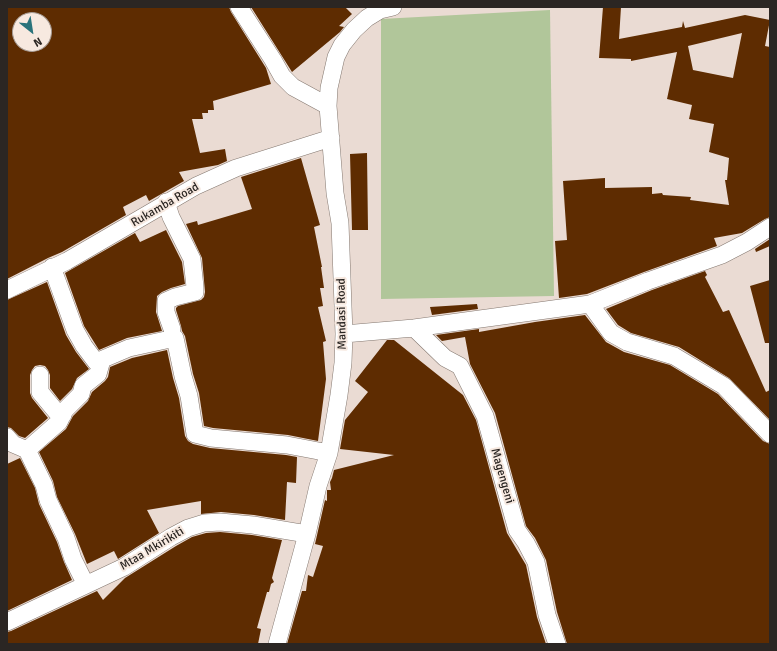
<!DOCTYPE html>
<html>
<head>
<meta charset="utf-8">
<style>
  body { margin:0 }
  #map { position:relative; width:777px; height:651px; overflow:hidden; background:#eadbd3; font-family:Signika,sans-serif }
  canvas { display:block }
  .frame { position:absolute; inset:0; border:8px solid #2b2623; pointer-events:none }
  .north { position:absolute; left:12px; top:12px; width:40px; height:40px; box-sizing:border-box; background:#f7e9e0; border:1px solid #a59b94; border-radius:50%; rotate:150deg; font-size:11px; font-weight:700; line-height:16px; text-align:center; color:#2b2623 }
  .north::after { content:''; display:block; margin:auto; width:14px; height:18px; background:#2a737b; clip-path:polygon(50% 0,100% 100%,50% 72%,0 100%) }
</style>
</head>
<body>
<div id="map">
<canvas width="777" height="651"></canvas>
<div class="frame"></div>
<div class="north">N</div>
</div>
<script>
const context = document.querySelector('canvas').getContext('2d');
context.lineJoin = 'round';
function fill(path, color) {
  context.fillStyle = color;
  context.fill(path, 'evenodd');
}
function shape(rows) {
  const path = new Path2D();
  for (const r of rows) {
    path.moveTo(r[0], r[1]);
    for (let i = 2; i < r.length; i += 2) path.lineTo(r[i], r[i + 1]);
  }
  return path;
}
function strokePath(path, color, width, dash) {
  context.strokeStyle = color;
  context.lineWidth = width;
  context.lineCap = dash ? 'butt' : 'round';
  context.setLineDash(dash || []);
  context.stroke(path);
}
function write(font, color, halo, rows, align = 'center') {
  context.font = font + ' Signika,sans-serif';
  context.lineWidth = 4;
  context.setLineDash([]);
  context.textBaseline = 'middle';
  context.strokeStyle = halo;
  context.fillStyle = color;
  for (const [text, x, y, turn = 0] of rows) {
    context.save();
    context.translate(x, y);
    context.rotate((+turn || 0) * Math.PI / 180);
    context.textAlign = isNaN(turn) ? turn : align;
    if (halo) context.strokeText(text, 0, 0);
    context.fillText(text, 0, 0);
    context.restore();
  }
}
const green = shape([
  [550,10,554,296,381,299,381,19]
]);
const building = shape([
  [7,7,229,7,231,12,266,68,271,84,213,101,214,110,208,110,208,113,202,113,203,119,192,119,200,153,225,149,227,161,218,165,179,172,184,181,149,201,146,195,123,207,126,215,62,252,48,258,7,279],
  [20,20,44,20,44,44,20,44],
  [251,7,345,7,352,14,339,26,344,27,340,32,292,72],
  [603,7,621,7,619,39,682,27,683,21,685,28,745,15,770,20,765,46,770,47,770,217,765,219,742,233,714,238,717,246,644,272,587,294,559,298,555,241,567,240,563,181,605,178,605,188,652,187,652,194,662,193,663,195,691,197,690,200,729,205,725,180,727,180,729,158,709,152,714,124,689,119,692,105,667,99,677,52,631,61,631,59,599,58],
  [742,33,733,78,693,70,688,46],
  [367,153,368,230,352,230,350,154],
  [301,158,320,225,314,227,322,267,321,267,324,288,320,288,323,306,318,307,326,341,323,342,326,379,318,441,288,435,213,428,204,426,199,393,193,374,185,336,182,331,181,326,176,310,176,308,178,306,201,300,204,297,205,292,202,258,186,224,197,221,198,225,252,209,241,177],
  [166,230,182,262,185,284,171,288,162,292,157,296,156,312,162,331,127,338,99,350,84,326,65,273,135,233,140,242],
  [770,239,770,246,756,252,755,249],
  [705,271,707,275,705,277,723,312,729,310,766,392,770,390,770,420,729,378,679,347,631,333,618,325,606,309,652,290],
  [770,280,770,343,765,343,750,286],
  [47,282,66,335,76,352,89,369,77,378,72,389,60,401,50,388,50,375,48,370,45,366,40,365,35,366,32,370,30,375,30,393,32,398,48,418,25,438,19,436,11,428,7,427,7,300],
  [477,304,478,309,432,315,430,307],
  [585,315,606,342,624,352,670,365,718,394,763,441,770,444,770,644,567,644,557,612,546,560,535,538,526,526,495,413,470,364,465,337,442,341,436,335,479,329,479,332,535,322],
  [387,340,394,340,463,395,476,420,507,533,526,565,537,617,546,644,287,644,302,591,306,591,308,575,313,577,323,546,315,544,325,500,327,501,327,490,331,490,330,482,332,478,334,470,394,455,340,449,345,420,368,392,355,381],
  [167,350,173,378,179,398,185,436,188,441,193,444,210,448,286,455,297,457,296,483,287,482,285,520,254,515,221,512,201,514,201,501,147,510,159,533,118,559,114,551,87,564,75,534,57,497,53,481,39,452,66,429,73,416,88,401,92,392,105,381,108,377,110,367,132,358],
  [20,458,35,488,39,504,57,542,64,562,72,580,7,611,7,464],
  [220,532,252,535,282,540,272,578,274,582,271,584,269,592,267,592,257,628,261,629,258,644,7,644,7,632,11,631,97,591,103,600,125,578,176,546,192,537,206,533]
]);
const street = shape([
  [239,7,273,60,282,76,293,87,328,106],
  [166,202,171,217,192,259,195,287,195,292,175,297,166,301,166,312,172,329],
  [52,267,75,330,84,346,96,362,129,348,175,338,183,376,189,396,195,434,211,438,287,445,329,453],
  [7,290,67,261,196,186,236,168,331,138],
  [590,304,648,281,722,255,747,242,770,227],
  [414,328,445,358,460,366,485,416,517,530,526,543,536,562,547,615,557,644],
  [344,334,414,328,590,304,611,333,627,342,674,356,724,386,770,434],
  [40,375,40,392,59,415,63,415],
  [7,437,13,444,27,450,44,485,48,500,66,538,73,559,86,585],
  [27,450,59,422,65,410,81,394,83,386,98,374,102,360],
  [7,622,124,567,171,537,188,528,204,523,220,522,253,525,307,534],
  [277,644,307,534,318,486,329,453,339,395,343,363,344,334,340,223,335,193,328,106,329,88,336,57,342,45,354,30,367,18,380,10,393,7]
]);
const streetNames = [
  ["Rukamba Road",165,205,-30],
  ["Mandasi Road",342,314,-91],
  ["Magengeni",502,476,74],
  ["Mtaa Mkirikiti",152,549,-31]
];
fill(green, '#b1c69a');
fill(building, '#5e2c01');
strokePath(street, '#847870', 18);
strokePath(street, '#fff', 17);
write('12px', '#2b2623', '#f7e9e0', streetNames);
</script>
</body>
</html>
